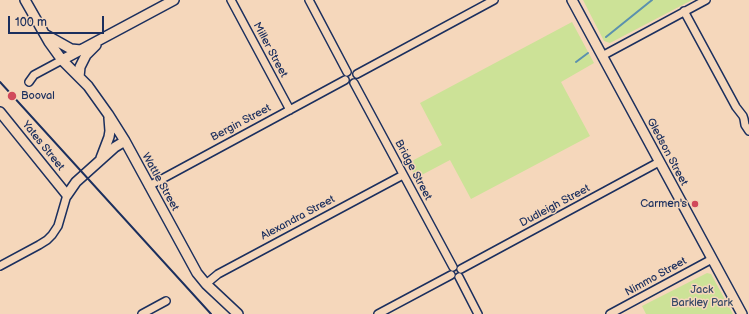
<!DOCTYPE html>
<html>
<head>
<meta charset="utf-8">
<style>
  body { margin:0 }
  #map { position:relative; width:749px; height:314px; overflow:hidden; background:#f5d7bb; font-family:"Balsamiq Sans",sans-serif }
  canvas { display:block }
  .scale { position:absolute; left:8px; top:16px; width:96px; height:18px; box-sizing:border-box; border:2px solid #1b2f5e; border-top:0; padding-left:5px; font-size:12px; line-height:14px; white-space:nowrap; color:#1b2f5e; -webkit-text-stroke:3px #f5d7bb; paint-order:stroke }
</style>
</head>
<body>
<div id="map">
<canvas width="749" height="314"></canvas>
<div class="scale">100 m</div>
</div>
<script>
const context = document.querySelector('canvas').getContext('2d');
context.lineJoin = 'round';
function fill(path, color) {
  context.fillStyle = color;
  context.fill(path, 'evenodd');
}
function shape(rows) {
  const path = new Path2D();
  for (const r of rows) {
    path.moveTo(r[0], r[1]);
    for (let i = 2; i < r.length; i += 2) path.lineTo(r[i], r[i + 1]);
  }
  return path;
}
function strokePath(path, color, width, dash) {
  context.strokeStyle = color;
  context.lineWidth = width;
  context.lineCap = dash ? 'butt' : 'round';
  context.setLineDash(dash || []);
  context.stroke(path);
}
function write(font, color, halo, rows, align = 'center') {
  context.font = font + ' "Balsamiq Sans",sans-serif';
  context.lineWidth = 3;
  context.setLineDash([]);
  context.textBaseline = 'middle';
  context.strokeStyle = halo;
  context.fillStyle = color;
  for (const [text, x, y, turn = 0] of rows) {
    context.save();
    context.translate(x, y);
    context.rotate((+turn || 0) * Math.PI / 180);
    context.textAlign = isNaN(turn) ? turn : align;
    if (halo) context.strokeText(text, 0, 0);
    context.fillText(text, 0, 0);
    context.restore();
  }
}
const green = shape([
  [583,0,692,0,610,43,604,41],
  [572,22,594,63,561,82,590,136,471,199,450,160,416,178,408,163,442,145,420,103],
  [707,273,711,274,733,314,646,314,642,306]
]);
const stream = shape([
  [606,37,652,0],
  [576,62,588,53]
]);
const street = shape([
  [231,0,290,110],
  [309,0,347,72],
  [684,11,736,107,743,116,744,119,745,125,749,131],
  [602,56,706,0],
  [357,74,494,0],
  [29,82,34,75,62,60],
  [354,83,453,267],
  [149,186,345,80],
  [0,266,39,245,47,240,52,235,58,226,67,195],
  [461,269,659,162],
  [459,277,478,314],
  [206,284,218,274,403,175],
  [142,314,166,301],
  [378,314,451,275],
  [610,314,712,259]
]);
const secondary = shape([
  [25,0,49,42,62,60,88,86,108,114,125,141,197,273,206,284,238,314],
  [572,0,742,314],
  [46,35,71,49,81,50],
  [62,60,174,0],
  [79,77,80,67,86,55,96,45],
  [0,112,67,195,76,182,115,147,125,141],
  [101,158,109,137,110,131,109,118]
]);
const rail = shape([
  [0,82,211,314]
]);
const markers = [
  [12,96,5,"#d1495b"],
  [695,204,4,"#d1495b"]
];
const streetNames = [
  ["Miller Street",270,50,62],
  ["Bergin Street",241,123,-28],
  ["Yates Street",43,146,51],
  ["Gledson Street",667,152,62],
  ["Bridge Street",413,170,62],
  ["Wattle Street",160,182,61],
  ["Dudleigh Street",555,206,-28],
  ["Alexandra Street",298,218,-28],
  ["Nimmo Street",656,277,-29]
];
const poiNames = [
  ["Booval",21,96],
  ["Carmen's",687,204,"right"]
];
const parkNames = [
  ["Jack",702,290],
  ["Barkley Park",702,303]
];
fill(green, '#cce297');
strokePath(stream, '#5b91ae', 2);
strokePath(street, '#1b2f5e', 10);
strokePath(secondary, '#1b2f5e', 12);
strokePath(street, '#f5d7bb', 7);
strokePath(secondary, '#f5d7bb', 9);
strokePath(rail, '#1b2f5e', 2);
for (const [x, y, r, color] of markers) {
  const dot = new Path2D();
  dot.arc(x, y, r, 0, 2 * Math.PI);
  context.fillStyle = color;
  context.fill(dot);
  strokePath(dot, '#f5d7bb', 1.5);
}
write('11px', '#1b2f5e', '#f5d7bb', streetNames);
write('11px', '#1b2f5e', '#f5d7bb', poiNames, 'left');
write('11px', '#364a67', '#f5d7bb', parkNames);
</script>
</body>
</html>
